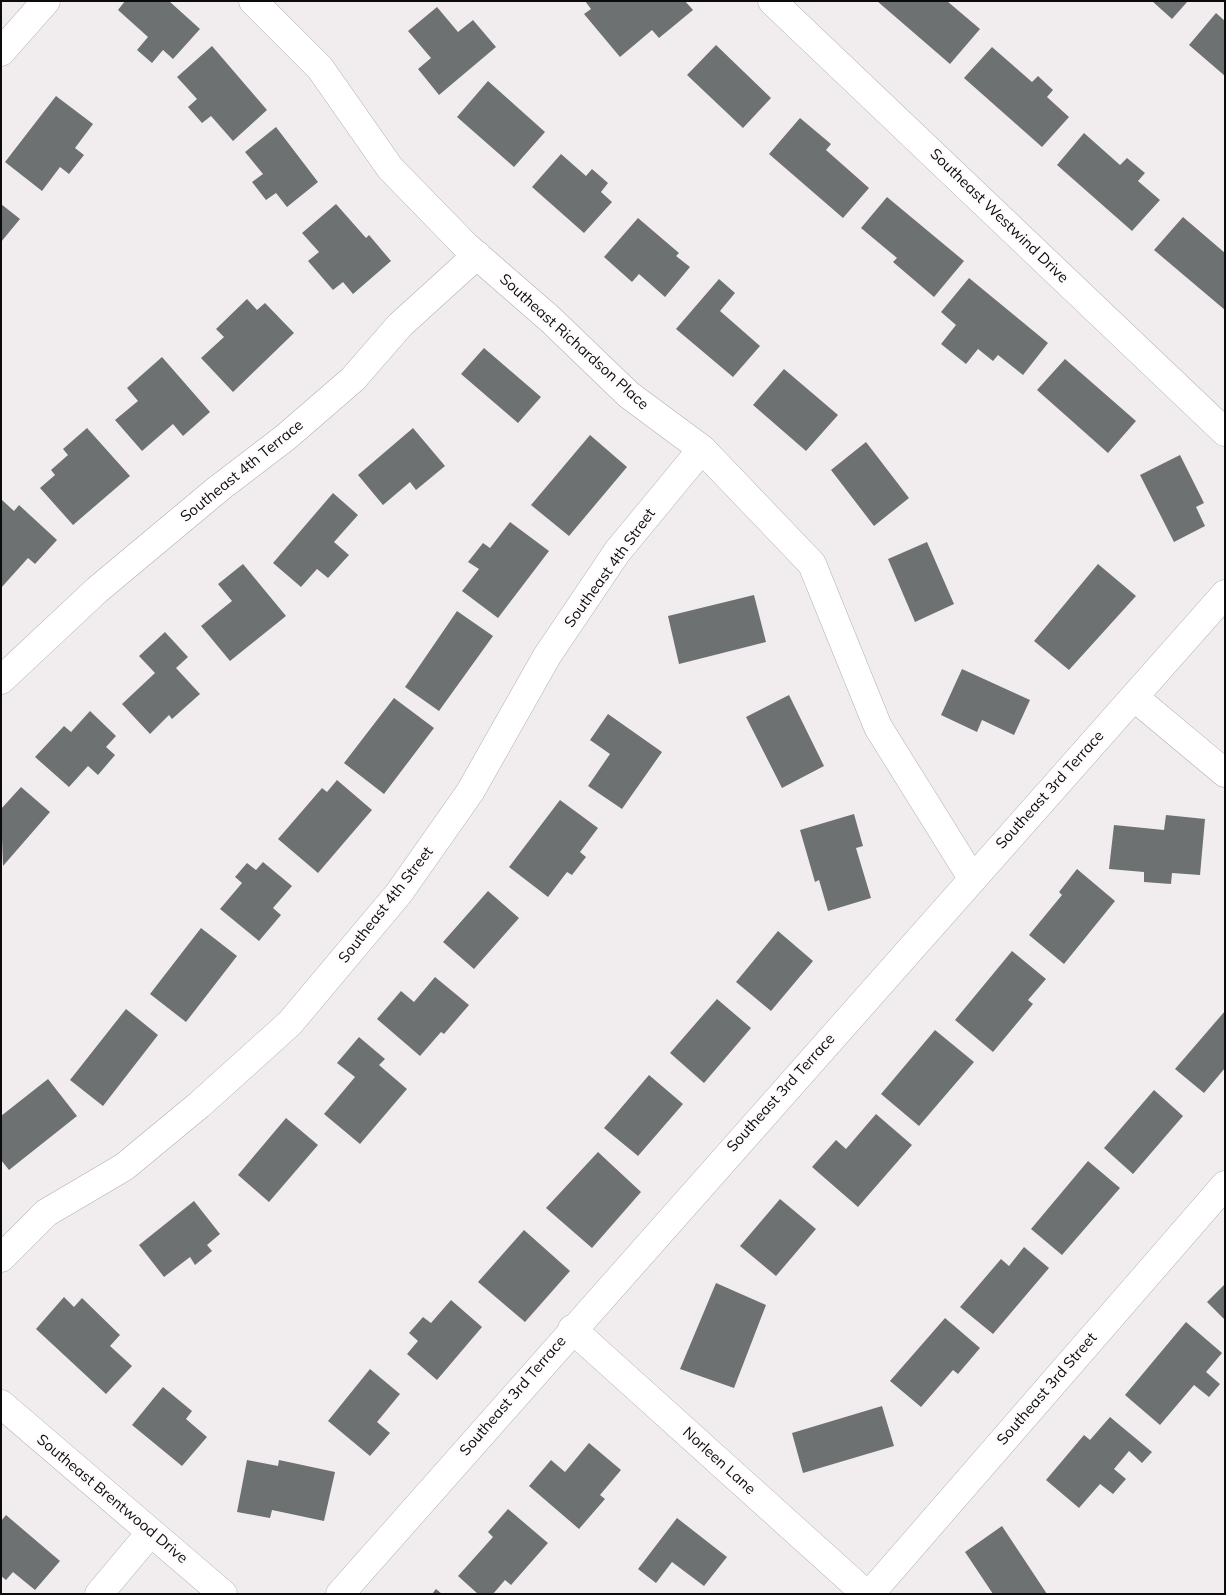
<!DOCTYPE html>
<html>
<head>
<meta charset="utf-8">
<style>
  body { margin:0 }
  #map { position:relative; width:1226px; height:1595px; overflow:hidden; background:#f1edef; font-family:Mulish,sans-serif }
  canvas { display:block }
  .frame { position:absolute; inset:0; border:2px solid #0c0b0c; pointer-events:none }
</style>
</head>
<body>
<div id="map">
<canvas width="1226" height="1595"></canvas>
<div class="frame"></div>
</div>
<script>
const context = document.querySelector('canvas').getContext('2d');
context.lineJoin = 'round';
function fill(path, color) {
  context.fillStyle = color;
  context.fill(path, 'evenodd');
}
function shape(rows) {
  const path = new Path2D();
  for (const r of rows) {
    path.moveTo(r[0], r[1]);
    for (let i = 2; i < r.length; i += 2) path.lineTo(r[i], r[i + 1]);
  }
  return path;
}
function strokePath(path, color, width, dash) {
  context.strokeStyle = color;
  context.lineWidth = width;
  context.lineCap = dash ? 'butt' : 'round';
  context.setLineDash(dash || []);
  context.stroke(path);
}
function write(font, color, halo, rows, align = 'center') {
  context.font = font + ' Mulish,sans-serif';
  context.lineWidth = 4.5;
  context.setLineDash([]);
  context.textBaseline = 'middle';
  context.strokeStyle = halo;
  context.fillStyle = color;
  for (const [text, x, y, turn = 0] of rows) {
    context.save();
    context.translate(x, y);
    context.rotate((+turn || 0) * Math.PI / 180);
    context.textAlign = isNaN(turn) ? turn : align;
    if (halo) context.strokeText(text, 0, 0);
    context.fillText(text, 0, 0);
    context.restore();
  }
}
const building = shape([
  [125,1,169,1,200,29,173,59,163,50,152,63,137,50,148,37,118,10],
  [585,1,685,1,693,10,659,38,652,30,620,57,584,14,591,9],
  [877,1,947,1,980,29,950,64],
  [1152,1,1188,1,1172,19],
  [437,7,458,32,473,20,496,47,439,95,418,69,431,58,408,31],
  [1216,13,1225,21,1225,76,1189,45],
  [716,45,771,98,743,128,687,75],
  [212,46,267,110,233,141,211,116,202,123,188,107,197,99,177,77],
  [992,47,1032,82,1038,76,1053,90,1047,97,1069,117,1042,147,964,78],
  [488,81,545,132,514,167,457,117],
  [56,96,93,124,75,148,84,155,69,174,60,167,42,191,5,162],
  [800,118,831,144,826,150,869,188,843,218,769,154],
  [276,127,318,182,287,207,276,193,266,200,252,182,263,174,245,152],
  [1084,133,1120,165,1127,158,1145,173,1138,181,1160,200,1132,231,1057,165],
  [561,154,586,176,592,169,608,183,601,192,612,202,584,233,532,187],
  [887,197,964,261,934,297,893,262,897,258,861,228],
  [1,204,20,219,1,242],
  [336,204,366,238,369,235,391,261,353,294,343,282,333,290,308,261,319,252,302,233],
  [1183,217,1225,253,1225,310,1154,250],
  [638,218,679,253,676,256,690,267,665,297,639,274,632,282,604,257],
  [969,278,1048,343,1023,375,998,355,993,361,978,349,966,364,941,344,956,325,941,312],
  [719,279,735,293,720,311,760,346,733,377,676,329],
  [247,299,257,310,265,303,294,333,233,392,201,358,224,337,216,329],
  [484,348,541,397,518,423,461,374],
  [162,357,210,412,183,436,173,424,142,451,115,420,138,401,127,388],
  [1065,359,1136,421,1108,453,1037,390],
  [784,369,838,415,806,451,753,405],
  [87,428,130,476,73,525,40,488,55,475,51,470,68,455,63,449],
  [413,428,445,466,416,490,410,482,383,505,358,475],
  [590,435,627,467,569,536,531,505],
  [866,442,909,498,874,526,831,470],
  [1180,455,1204,503,1196,507,1205,526,1174,542,1140,475],
  [333,493,358,515,334,542,349,555,328,578,317,569,301,587,273,563],
  [2,500,14,511,19,505,57,540,35,564,28,558,1,588],
  [510,522,549,551,498,618,462,591,479,569,468,562,483,543,490,548],
  [927,542,954,604,915,622,888,559],
  [243,564,286,616,230,661,201,626,232,601,218,584],
  [1098,564,1136,596,1069,670,1034,641],
  [754,595,766,642,679,664,668,616],
  [457,611,493,636,439,711,405,687],
  [165,632,188,657,176,668,200,694,172,719,169,715,150,734,122,704,155,673,139,656],
  [962,669,1030,700,1014,735,982,720,977,732,941,715],
  [789,695,824,766,782,788,746,717],
  [394,698,434,728,384,794,344,763],
  [90,711,116,736,106,747,115,755,98,775,88,766,69,787,35,757,64,726,71,732],
  [608,714,662,752,622,809,588,786,610,754,590,740],
  [337,780,372,810,318,873,278,839,322,788,327,792],
  [21,787,50,812,3,866,1,809],
  [560,800,598,828,580,852,586,857,572,875,567,872,548,897,509,867],
  [854,814,863,846,856,848,871,898,828,911,819,880,815,882,800,830],
  [1166,815,1205,819,1200,875,1172,873,1171,884,1144,882,1144,872,1109,869,1114,825,1164,830],
  [263,862,292,886,273,908,281,915,259,941,220,909,242,883,235,877,247,863,256,870],
  [1077,869,1115,901,1064,964,1029,935,1062,895,1059,892],
  [488,891,519,918,474,969,443,942],
  [201,928,237,956,186,1022,150,994],
  [778,931,813,961,771,1011,736,982],
  [1012,951,1046,979,1028,1000,1033,1004,993,1052,955,1020],
  [435,977,469,1005,444,1034,441,1032,420,1056,377,1019,401,991,414,1002],
  [717,999,751,1028,704,1083,670,1053],
  [126,1009,158,1035,103,1106,70,1080],
  [1225,1011,1225,1068,1204,1093,1175,1069],
  [935,1030,974,1062,919,1126,881,1094],
  [359,1037,385,1059,379,1065,407,1089,360,1144,324,1114,355,1077,337,1063],
  [649,1075,683,1104,638,1156,604,1128],
  [48,1079,77,1116,9,1170,1,1160,1,1116],
  [1154,1090,1183,1116,1133,1174,1104,1148],
  [876,1114,912,1145,858,1207,812,1167,836,1140,846,1149],
  [286,1118,318,1145,269,1202,238,1175],
  [598,1152,641,1192,592,1248,546,1208],
  [1088,1161,1120,1188,1062,1255,1031,1229],
  [780,1199,816,1229,776,1276,740,1246],
  [194,1201,220,1234,207,1245,212,1251,195,1265,190,1257,164,1277,139,1245],
  [524,1230,570,1271,525,1322,478,1282],
  [1024,1247,1049,1268,993,1334,960,1307,1001,1259,1009,1266],
  [716,1283,766,1305,734,1388,680,1369],
  [1225,1284,1225,1320,1207,1302],
  [64,1297,74,1307,82,1298,120,1335,110,1346,132,1366,106,1394,36,1329],
  [451,1300,482,1327,437,1380,407,1354,418,1341,409,1333,423,1317,431,1323],
  [945,1318,980,1348,958,1374,953,1370,921,1407,890,1381],
  [1186,1322,1222,1353,1206,1372,1220,1384,1209,1397,1194,1385,1160,1425,1125,1395],
  [370,1369,400,1394,377,1422,390,1433,370,1456,328,1421],
  [163,1387,192,1411,186,1419,207,1437,182,1466,132,1425],
  [882,1406,894,1446,803,1473,792,1433],
  [1110,1417,1152,1452,1142,1463,1129,1451,1114,1469,1126,1479,1113,1494,1100,1484,1079,1508,1046,1480,1084,1435,1090,1440],
  [589,1443,621,1470,600,1495,605,1499,579,1529,529,1486,551,1460,565,1472],
  [247,1460,278,1466,279,1460,335,1472,324,1521,272,1510,270,1518,237,1512],
  [508,1509,548,1543,511,1585,505,1580,493,1594,478,1594,458,1576,493,1537,488,1532],
  [6,1515,60,1561,35,1590,13,1572,6,1580,1,1576,1,1521],
  [677,1518,727,1557,704,1586,672,1562,656,1583,638,1569],
  [1002,1526,1047,1594,993,1594,965,1552],
  [436,1589,442,1594,432,1594]
]);
const minor = shape([
  [253,1,320,68,390,168,466,246,550,319,629,395,702,449,812,564,878,727,972,878],
  [772,1,1225,432],
  [1,52,46,1],
  [1,680,97,590,218,489,286,437,353,379,400,325,477,255],
  [1134,697,1225,773],
  [1,1258,46,1213,124,1167,199,1105,290,1023,399,893,470,792,547,656,617,552,702,449],
  [572,1329,866,1594],
  [1,1404,223,1594],
  [99,1594,151,1532],
  [340,1594,1225,594],
  [870,1594,1225,1185]
]);
const streetNames = [
  ["Southeast Westwind Drive",999,216,44],
  ["Southeast Richardson Place",574,342,42],
  ["Southeast 4th Terrace",242,471,-39],
  ["Southeast 4th Street",610,568,-54],
  ["Southeast 3rd Terrace",1050,790,-48],
  ["Southeast 4th Street",386,905,-52],
  ["Southeast 3rd Terrace",781,1093,-48],
  ["Southeast 3rd Street",1047,1389,-49],
  ["Southeast 3rd Terrace",513,1396,-49],
  ["Norleen Lane",719,1461,42],
  ["Southeast Brentwood Drive",112,1499,40]
];
fill(building, '#6e7172');
strokePath(minor, '#b2afb1', 29);
strokePath(minor, '#fff', 28);
write('15px', '#0c0b0c', '#fefbfc', streetNames);
</script>
</body>
</html>
